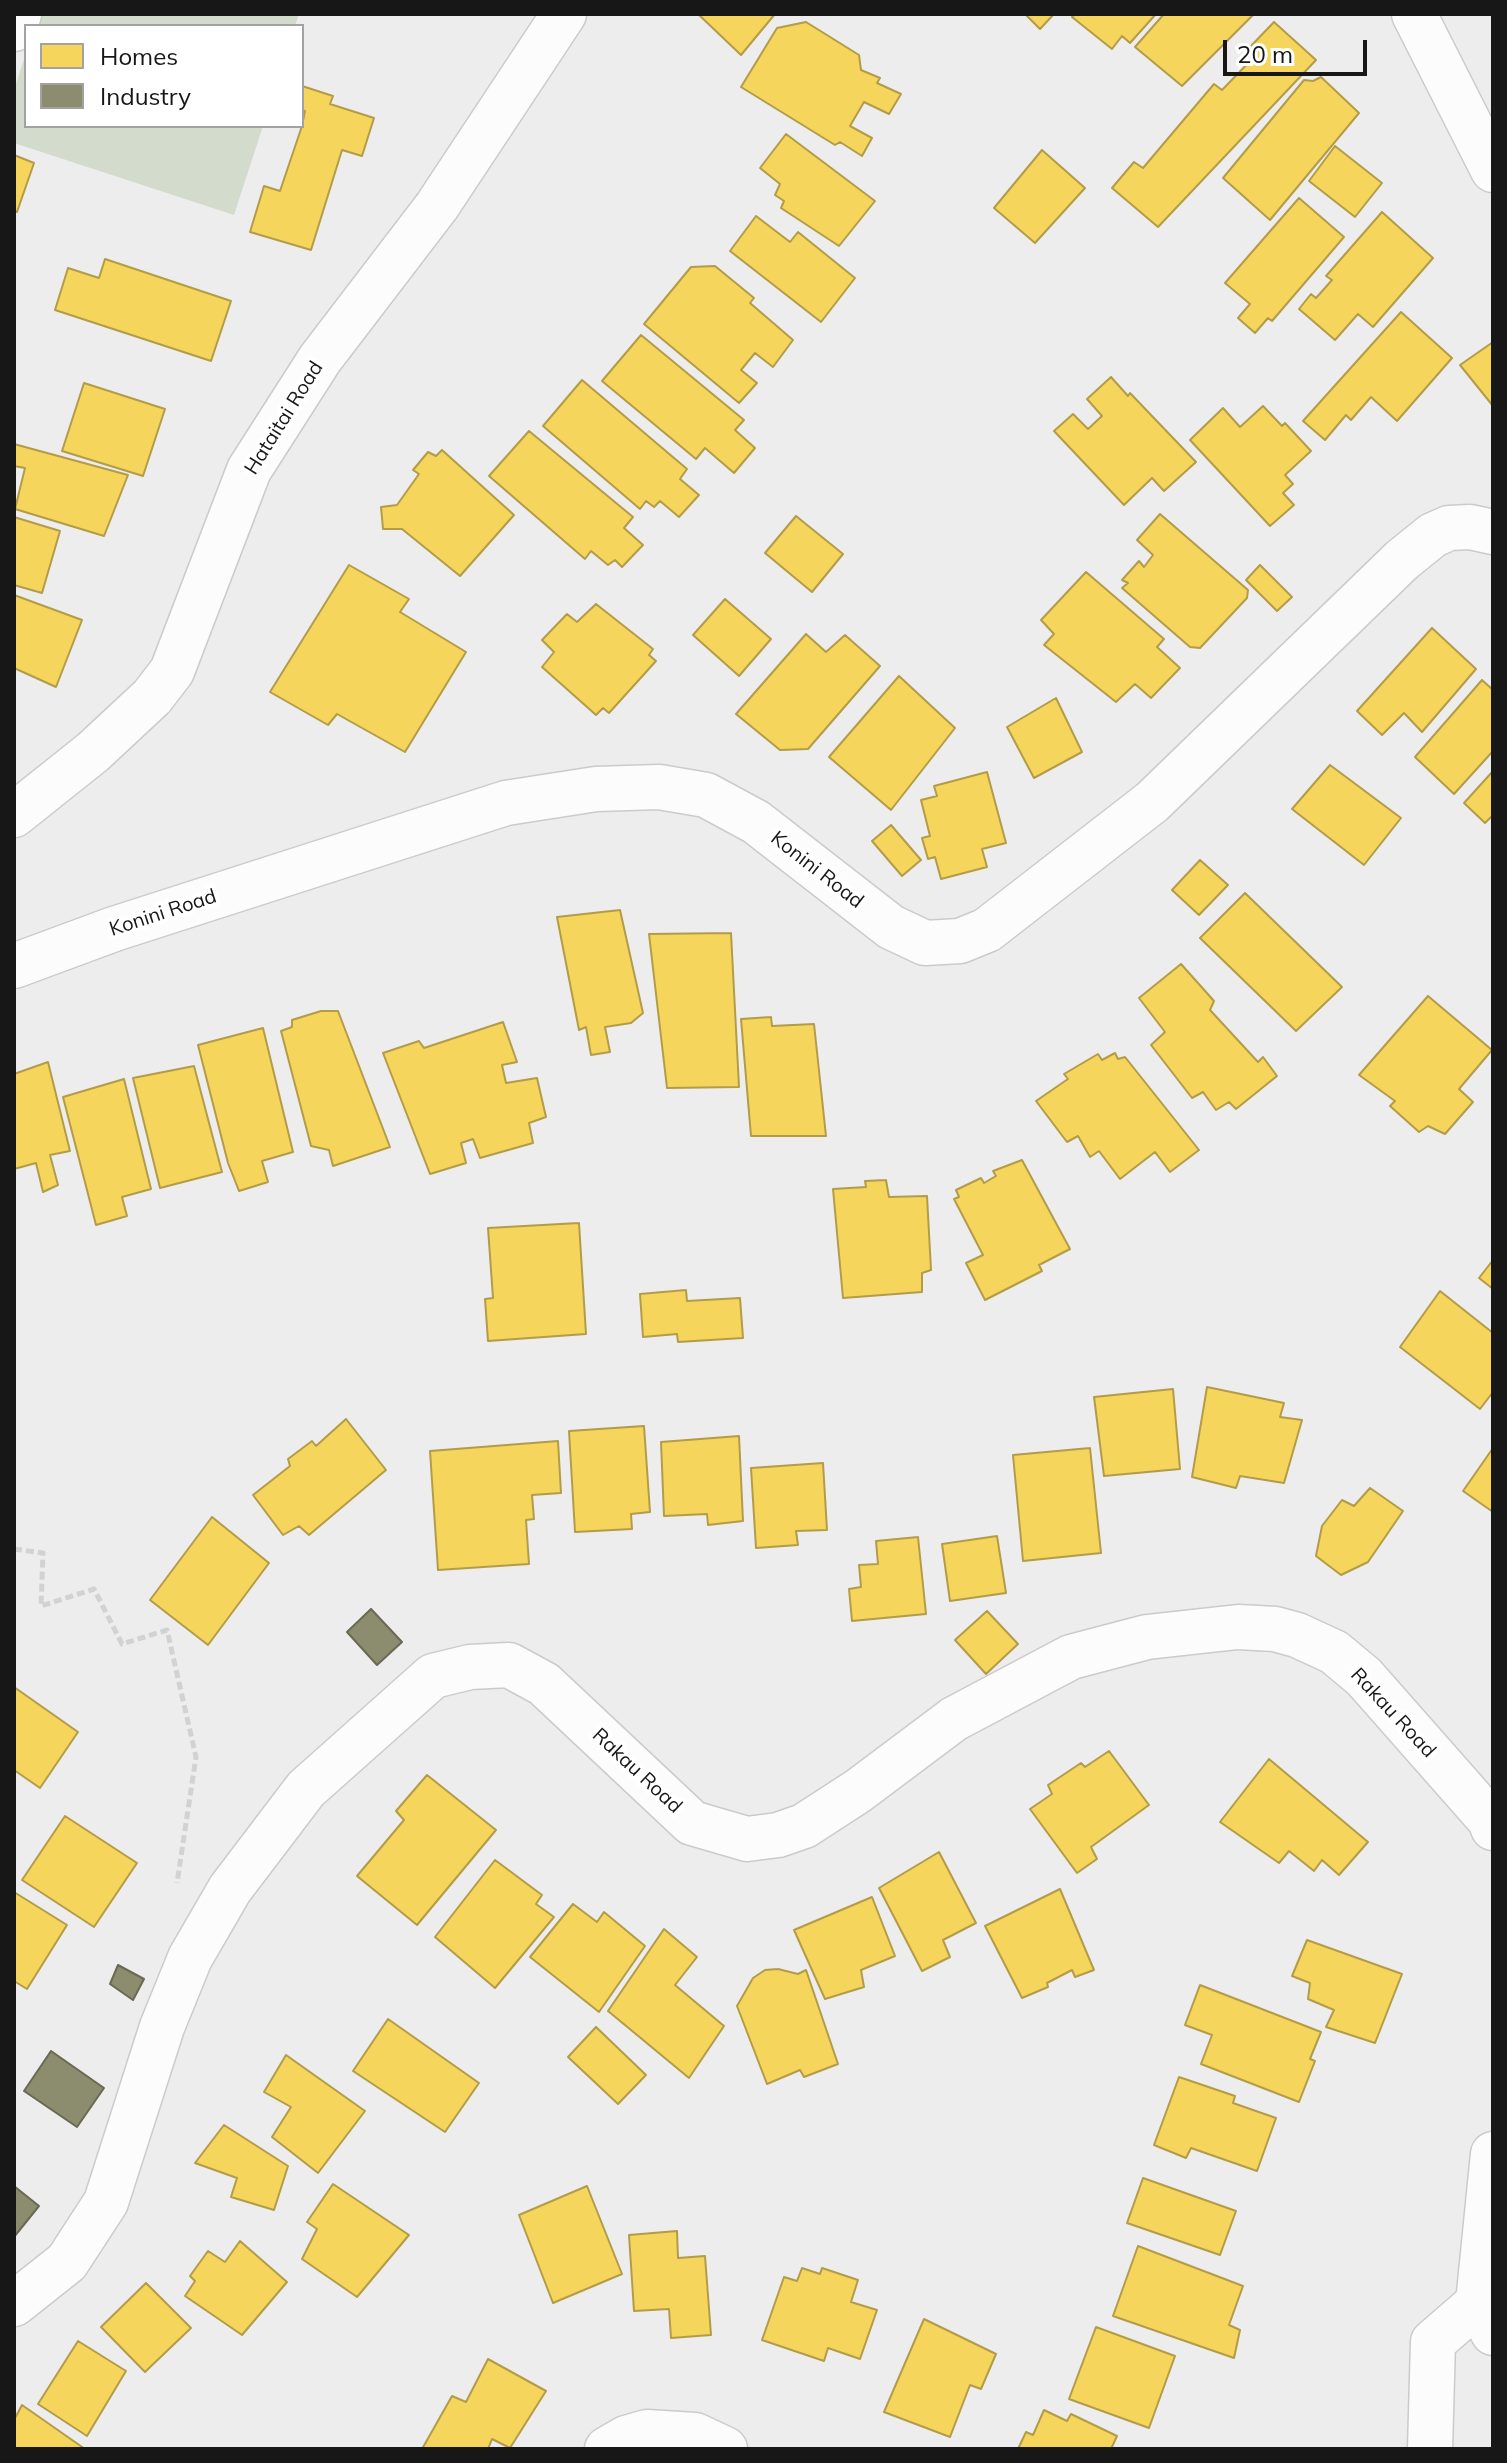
<!DOCTYPE html>
<html>
<head>
<meta charset="utf-8">
<style>
  body { margin:0 }
  #map { position:relative; width:1507px; height:2463px; overflow:hidden; background:#ededee; font-family:Mulish,sans-serif }
  canvas { display:block }
  .frame { position:absolute; inset:0; border:16px solid #171718; pointer-events:none }
  .legend { position:absolute; left:24px; top:24px; width:280px; height:104px; box-sizing:border-box; background:#fff; border:2px solid #a2a2a3; margin:0; padding:10px 14px; list-style:none; font-size:24px; color:#171718 }
  .legend li { display:flex; align-items:center; gap:16px; height:40px }
  .legend b { width:40px; border:2px solid #a2a2a3 }
  .scale { position:absolute; left:1223px; top:40px; width:144px; height:36px; box-sizing:border-box; border:4px solid #171718; border-top:0; padding-left:10px; font-size:24px; line-height:28px; white-space:nowrap; color:#171718; -webkit-text-stroke:6px #fff; paint-order:stroke }
</style>
</head>
<body>
<div id="map">
<canvas width="1507" height="2463"></canvas>
<div class="frame"></div>
<ul class="legend">
<li><b style="height:22px;background:#f6d55c"></b>Homes</li>
<li><b style="height:22px;background:#8c8c6e"></b>Industry</li>
</ul>
<div class="scale">20 m</div>
</div>
<script>
const context = document.querySelector('canvas').getContext('2d');
context.lineJoin = 'round';
function fill(path, color) {
  context.fillStyle = color;
  context.fill(path, 'evenodd');
}
function shape(rows) {
  const path = new Path2D();
  for (const r of rows) {
    path.moveTo(r[0], r[1]);
    for (let i = 2; i < r.length; i += 2) path.lineTo(r[i], r[i + 1]);
  }
  return path;
}
function strokePath(path, color, width, dash) {
  context.strokeStyle = color;
  context.lineWidth = width;
  context.lineCap = dash ? 'butt' : 'round';
  context.setLineDash(dash || []);
  context.stroke(path);
}
function write(font, color, halo, rows, align = 'center') {
  context.font = font + ' Mulish,sans-serif';
  context.lineWidth = 8;
  context.setLineDash([]);
  context.textBaseline = 'middle';
  context.strokeStyle = halo;
  context.fillStyle = color;
  for (const [text, x, y, turn = 0] of rows) {
    context.save();
    context.translate(x, y);
    context.rotate((+turn || 0) * Math.PI / 180);
    context.textAlign = isNaN(turn) ? turn : align;
    if (halo) context.strokeText(text, 0, 0);
    context.fillText(text, 0, 0);
    context.restore();
  }
}
const green = shape([
  [39,14,299,14,295,26,35,26],
  [26,53,26,126,263,126,234,215,14,143,14,90]
]);
const homes = shape([
  [698,14,775,14,741,55,698,14],
  [1025,14,1054,14,1040,29,1025,14],
  [1075,14,1156,14,1130,43,1122,36,1112,49,1072,17,1075,14],
  [1164,14,1254,14,1182,86,1135,47,1164,14],
  [806,22,859,55,861,70,880,78,877,83,901,94,889,114,864,102,850,126,872,138,862,156,840,142,835,145,741,87,777,28,806,22],
  [1274,22,1316,60,1158,227,1112,188,1134,162,1143,168,1214,84,1222,90,1257,54,1250,47,1274,22],
  [1321,77,1359,113,1270,220,1223,178,1304,80,1313,81,1321,77],
  [302,86,333,96,330,104,374,118,362,156,342,150,311,250,250,232,264,186,280,191,302,126,305,111,302,110,302,86],
  [786,134,875,201,839,246,781,208,784,201,775,195,780,184,760,168,786,134],
  [1335,146,1382,183,1355,217,1309,181,1335,146],
  [1042,150,1085,188,1035,243,994,208,1042,150],
  [14,155,34,163,17,212,14,211,14,155],
  [1299,198,1344,237,1272,321,1268,318,1255,333,1238,318,1250,304,1225,283,1299,198],
  [1382,212,1433,258,1373,327,1358,314,1335,340,1299,309,1311,294,1316,298,1332,280,1326,276,1382,212],
  [756,216,790,242,798,232,855,278,821,322,730,251,756,216],
  [105,259,231,301,211,361,55,310,68,268,99,278,105,259],
  [715,266,754,298,750,303,793,340,773,367,755,353,741,370,757,383,739,403,644,324,691,267,715,266],
  [1401,312,1452,358,1397,421,1371,397,1351,420,1346,415,1325,440,1303,421,1401,312],
  [641,335,744,420,735,430,755,448,734,473,705,448,696,459,602,381,641,335],
  [1493,342,1493,406,1460,365,1493,342],
  [1111,377,1128,396,1130,393,1196,462,1164,491,1152,478,1124,505,1054,431,1073,414,1088,429,1102,416,1087,399,1111,377],
  [582,380,687,469,680,479,699,495,679,517,660,501,654,507,646,501,640,509,543,426,582,380],
  [84,383,165,409,143,476,62,451,84,383],
  [1263,406,1282,426,1285,423,1311,451,1285,475,1293,484,1283,493,1294,505,1270,526,1190,440,1223,408,1240,427,1263,406],
  [529,431,633,517,624,528,643,545,622,567,615,560,608,565,591,551,585,559,489,476,529,431],
  [14,444,128,475,104,536,15,509,25,468,14,466,14,444],
  [442,450,514,515,460,576,402,529,383,529,381,507,397,505,419,474,413,470,428,452,436,456,442,450],
  [1160,514,1248,590,1247,598,1200,648,1190,647,1122,588,1128,583,1122,580,1139,561,1144,567,1153,555,1137,540,1160,514],
  [796,516,843,554,812,592,765,553,796,516],
  [14,517,60,531,42,593,14,585,14,517],
  [349,565,409,599,400,612,466,652,405,752,337,714,328,725,270,692,349,565],
  [1260,565,1292,597,1277,611,1246,580,1260,565],
  [1086,572,1164,639,1157,647,1180,668,1151,698,1135,684,1116,702,1044,645,1054,634,1041,620,1086,572],
  [14,595,82,620,56,687,14,668,14,595],
  [725,599,771,639,739,676,693,635,725,599],
  [596,604,653,649,649,655,656,661,609,713,603,708,596,715,542,667,554,652,542,640,567,614,577,622,596,604],
  [1432,628,1476,669,1422,732,1404,713,1382,735,1357,711,1432,628],
  [806,634,826,652,845,635,880,666,808,749,780,750,736,714,806,634],
  [899,676,955,728,891,810,829,757,899,676],
  [1482,680,1493,690,1493,751,1454,794,1415,757,1482,680],
  [1056,698,1082,752,1034,778,1007,727,1056,698],
  [1330,765,1401,818,1364,865,1292,809,1330,765],
  [1493,771,1493,815,1485,823,1464,803,1493,771],
  [987,772,1006,843,982,849,987,867,941,879,935,857,928,859,922,838,930,836,921,800,937,796,934,786,987,772],
  [891,825,921,860,902,876,872,841,891,825],
  [1200,860,1228,885,1199,915,1172,890,1200,860],
  [1245,893,1342,987,1296,1031,1200,938,1245,893],
  [620,910,643,1013,631,1023,605,1027,610,1052,591,1055,586,1027,579,1030,557,917,620,910],
  [731,933,739,1087,667,1088,649,934,731,933],
  [1181,964,1214,1001,1210,1010,1258,1062,1263,1057,1277,1076,1236,1109,1229,1102,1216,1110,1203,1092,1192,1098,1151,1045,1165,1032,1139,998,1181,964],
  [1428,996,1492,1050,1459,1089,1473,1102,1445,1134,1428,1126,1419,1132,1390,1106,1395,1101,1359,1075,1428,996],
  [321,1011,338,1011,390,1147,333,1166,329,1150,311,1146,281,1031,292,1027,292,1020,321,1011],
  [771,1017,772,1026,814,1024,826,1136,751,1136,741,1019,771,1017],
  [503,1022,517,1062,502,1065,506,1083,537,1078,546,1117,529,1123,533,1143,480,1158,473,1139,461,1143,466,1163,430,1174,383,1053,419,1041,424,1048,503,1022],
  [263,1028,293,1152,262,1161,268,1182,239,1191,228,1163,198,1045,263,1028],
  [1115,1053,1118,1059,1125,1057,1199,1150,1170,1172,1155,1152,1120,1179,1099,1151,1090,1157,1078,1136,1067,1142,1036,1101,1068,1079,1064,1074,1098,1054,1102,1060,1115,1053],
  [48,1062,70,1151,50,1155,58,1185,43,1192,36,1163,14,1169,14,1074,48,1062],
  [194,1066,222,1172,160,1188,133,1078,194,1066],
  [124,1079,151,1189,122,1197,127,1216,96,1225,63,1097,124,1079],
  [1022,1160,1070,1249,1039,1265,1042,1271,985,1300,966,1263,983,1255,954,1199,959,1197,956,1190,981,1178,984,1183,996,1176,993,1171,1022,1160],
  [886,1180,889,1197,927,1196,931,1270,922,1273,922,1292,843,1298,833,1189,866,1187,865,1181,886,1180],
  [579,1223,586,1334,488,1341,485,1299,493,1298,488,1228,579,1223],
  [1493,1260,1493,1289,1479,1278,1493,1260],
  [686,1290,687,1301,740,1298,743,1338,678,1342,677,1334,643,1337,640,1294,686,1290],
  [1440,1291,1493,1333,1493,1392,1480,1409,1400,1347,1440,1291],
  [1207,1387,1284,1403,1280,1417,1302,1420,1284,1483,1240,1476,1236,1488,1192,1477,1207,1387],
  [1173,1389,1180,1469,1104,1476,1094,1397,1173,1389],
  [346,1419,386,1470,309,1535,299,1526,283,1535,253,1495,290,1466,288,1459,312,1441,316,1446,346,1419],
  [644,1426,650,1512,631,1514,632,1529,575,1532,569,1431,644,1426],
  [739,1436,743,1521,708,1525,707,1514,664,1516,661,1442,739,1436],
  [558,1441,561,1493,532,1495,534,1519,526,1520,529,1564,438,1570,430,1451,558,1441],
  [1090,1448,1101,1553,1023,1561,1013,1455,1090,1448],
  [1493,1448,1493,1512,1463,1491,1493,1448],
  [823,1463,827,1530,796,1531,798,1545,756,1548,751,1468,823,1463],
  [1370,1488,1403,1511,1368,1562,1341,1575,1316,1556,1322,1526,1342,1500,1354,1506,1370,1488],
  [212,1517,269,1563,208,1645,150,1600,212,1517],
  [997,1536,1006,1593,950,1601,942,1544,997,1536],
  [918,1537,926,1614,852,1621,849,1589,861,1587,859,1565,878,1564,876,1541,918,1537],
  [987,1611,1018,1644,986,1674,955,1640,987,1611],
  [14,1687,78,1732,40,1788,14,1770,14,1687],
  [1109,1751,1149,1805,1091,1847,1097,1859,1077,1873,1030,1809,1052,1794,1048,1785,1081,1763,1085,1767,1109,1751],
  [1269,1759,1368,1842,1339,1875,1322,1860,1314,1871,1289,1851,1279,1863,1220,1822,1269,1759],
  [427,1775,496,1830,417,1925,357,1876,404,1820,396,1811,427,1775],
  [65,1816,137,1863,94,1927,22,1880,65,1816],
  [939,1852,976,1923,943,1940,950,1957,922,1971,879,1888,939,1852],
  [495,1860,542,1895,536,1904,554,1917,495,1988,435,1937,495,1860],
  [1060,1889,1094,1970,1075,1977,1072,1970,1047,1983,1048,1987,1022,1998,985,1926,1060,1889],
  [14,1892,67,1925,27,1989,14,1981,14,1892],
  [872,1897,895,1956,861,1970,864,1987,825,1999,794,1930,872,1897],
  [573,1904,597,1922,604,1912,645,1946,599,2012,530,1957,573,1904],
  [664,1929,697,1957,675,1985,724,2026,689,2078,608,2011,664,1929],
  [1307,1940,1402,1974,1375,2043,1326,2027,1334,2010,1308,1999,1310,1983,1292,1976,1307,1940],
  [778,1969,798,1974,806,1970,838,2064,804,2077,800,2070,767,2084,737,2006,753,1978,765,1970,778,1969],
  [1200,1985,1321,2032,1310,2059,1315,2061,1299,2102,1201,2064,1212,2035,1185,2025,1200,1985],
  [388,2019,479,2083,445,2132,353,2071,388,2019],
  [596,2027,646,2075,618,2104,568,2057,596,2027],
  [286,2055,365,2111,318,2173,272,2137,291,2107,264,2092,286,2055],
  [1179,2077,1235,2096,1233,2103,1276,2118,1257,2171,1191,2148,1186,2158,1154,2145,1179,2077],
  [224,2125,288,2166,274,2210,231,2197,237,2178,195,2163,224,2125],
  [1143,2178,1236,2211,1220,2255,1127,2223,1143,2178],
  [333,2184,409,2235,357,2297,302,2259,317,2229,307,2222,333,2184],
  [587,2186,622,2274,553,2303,519,2215,587,2186],
  [677,2231,678,2258,705,2256,711,2335,671,2338,669,2309,634,2311,629,2235,677,2231],
  [240,2241,287,2282,242,2335,185,2296,195,2281,190,2276,208,2251,225,2262,240,2241],
  [1138,2246,1243,2286,1229,2325,1240,2330,1234,2358,1113,2316,1138,2246],
  [802,2268,820,2274,822,2268,858,2280,851,2302,877,2310,860,2359,828,2348,824,2361,762,2340,784,2277,797,2281,802,2268],
  [146,2283,191,2328,145,2372,101,2327,146,2283],
  [924,2319,996,2354,981,2389,970,2385,950,2437,884,2412,924,2319],
  [1096,2327,1175,2356,1149,2428,1069,2399,1096,2327],
  [78,2341,126,2371,87,2436,38,2404,78,2341],
  [488,2359,546,2391,510,2448,492,2439,488,2449,422,2449,452,2396,466,2402,488,2359],
  [22,2405,85,2449,14,2449,14,2420,22,2405],
  [1044,2410,1067,2421,1071,2414,1117,2436,1111,2449,1018,2449,1026,2432,1033,2435,1044,2410]
]);
const industry = shape([
  [371,1609,402,1642,377,1665,347,1632,371,1609],
  [118,1965,144,1979,133,2000,110,1984,118,1965],
  [51,2051,104,2088,77,2127,24,2091,51,2051],
  [14,2186,39,2206,14,2237,14,2186]
]);
const path = shape([
  [14,1549,43,1553,41,1606,94,1589,122,1644,167,1630,196,1757,177,1883]
]);
const street = shape([
  [14,29,19,14],
  [14,966,114,929,506,803,596,789,659,787,706,795,756,822,891,927,925,943,960,941,987,930,1152,802,1402,560,1433,535,1449,528,1470,527,1493,532],
  [1493,2154,1478,2303,1493,2333],
  [14,2304,67,2262,106,2202,162,2027,190,1958,230,1889,306,1789,433,1676,470,1667,509,1665,544,1684,692,1823,747,1839,778,1835,804,1826,858,1791,954,1719,1071,1657,1147,1637,1238,1627,1275,1629,1297,1635,1334,1652,1364,1677,1490,1820,1493,1828],
  [607,2449,626,2438,647,2432,695,2435,725,2449],
  [1430,2449,1433,2342,1478,2303]
]);
const secondary = shape([
  [1414,14,1493,170],
  [14,815,93,752,152,697,172,671,249,470,320,359,437,206,564,14]
]);
const streetNames = [
  ["Hataitai Road",284,418,-58],
  ["Konini Road",817,870,38],
  ["Konini Road",163,913,-18],
  ["Rakau Road",1393,1713,47],
  ["Rakau Road",637,1771,43]
];
fill(green, '#d3dbcd');
fill(homes, '#f6d55c');
strokePath(homes, '#b39c48', 2);
fill(industry, '#8c8c6e');
strokePath(industry, '#696954', 2);
strokePath(street, '#cbcbcc', 47);
strokePath(secondary, '#cbcbcc', 47);
strokePath(path, '#d2d2d3', 5, [8, 4]);
strokePath(street, '#fcfcfc', 44);
strokePath(secondary, '#fcfcfc', 44);
write('20px', '#171718', '#fff', streetNames);
</script>
</body>
</html>
